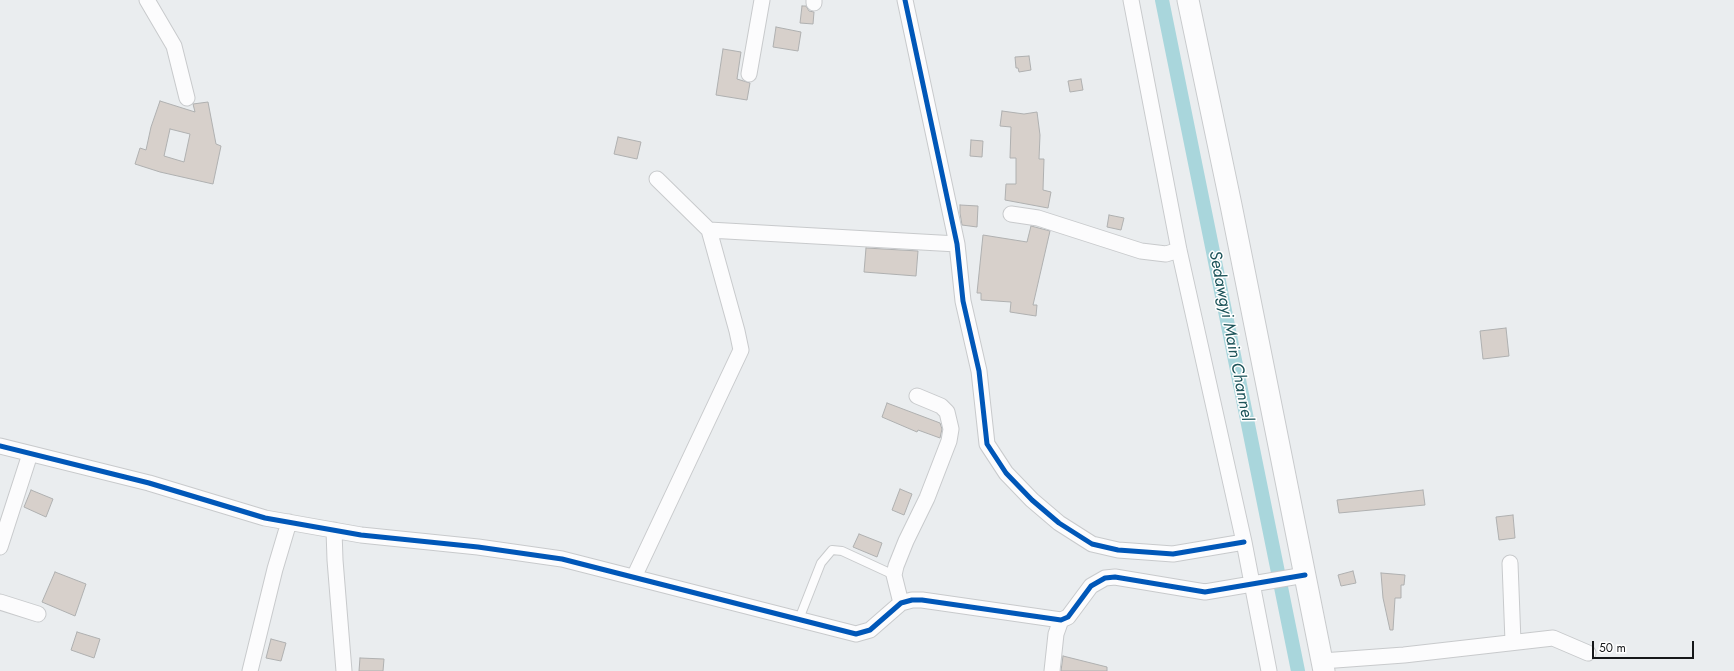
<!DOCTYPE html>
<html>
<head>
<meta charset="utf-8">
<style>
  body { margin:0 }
  #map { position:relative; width:1734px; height:671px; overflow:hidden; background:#eaedef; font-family:Jost,sans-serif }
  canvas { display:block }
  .scale { position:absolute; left:1592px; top:641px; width:102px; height:18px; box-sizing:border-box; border:2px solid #151719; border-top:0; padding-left:5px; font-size:12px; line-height:14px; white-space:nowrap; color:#151719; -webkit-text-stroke:3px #fff; paint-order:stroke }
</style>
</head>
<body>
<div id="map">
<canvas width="1734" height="671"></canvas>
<div class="scale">50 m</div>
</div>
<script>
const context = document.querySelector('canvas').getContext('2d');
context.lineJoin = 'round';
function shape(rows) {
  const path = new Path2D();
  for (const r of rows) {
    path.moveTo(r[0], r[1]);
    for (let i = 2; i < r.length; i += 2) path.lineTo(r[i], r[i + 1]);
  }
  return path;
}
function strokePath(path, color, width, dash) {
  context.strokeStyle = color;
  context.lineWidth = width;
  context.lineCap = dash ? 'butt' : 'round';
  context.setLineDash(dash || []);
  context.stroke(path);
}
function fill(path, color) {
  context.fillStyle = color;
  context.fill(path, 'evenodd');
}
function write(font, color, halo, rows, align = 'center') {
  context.font = font + ' Jost,sans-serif';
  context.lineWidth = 3;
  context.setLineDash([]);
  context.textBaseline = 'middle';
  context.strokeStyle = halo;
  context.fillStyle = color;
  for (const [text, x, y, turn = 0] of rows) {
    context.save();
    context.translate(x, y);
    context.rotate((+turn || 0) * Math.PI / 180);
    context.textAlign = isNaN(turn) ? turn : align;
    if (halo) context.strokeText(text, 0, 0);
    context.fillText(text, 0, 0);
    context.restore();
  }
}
const canal = shape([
  [1162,0,1298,671]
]);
const building = shape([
  [802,6,806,6,809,11,814,12,813,24,800,23,802,6],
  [776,27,801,32,798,51,773,47,776,27],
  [723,49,741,52,737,79,750,83,747,100,716,95,723,49],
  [1029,56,1031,70,1019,72,1018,68,1016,68,1015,57,1029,56],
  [1081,79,1083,90,1070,92,1068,81,1081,79],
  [160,101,195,112,193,104,208,102,216,144,221,146,213,184,160,172,135,164,140,148,146,150,151,127,160,101],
  [170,129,190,134,184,162,164,156,170,129],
  [1002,111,1024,114,1037,112,1040,135,1039,159,1044,159,1043,190,1051,192,1048,208,1005,200,1006,184,1016,184,1016,158,1010,158,1011,127,1000,126,1002,111],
  [618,137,641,142,637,159,614,154,618,137],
  [971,140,983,141,982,157,970,156,971,140],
  [960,205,978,206,977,227,962,225,960,213,960,205],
  [1109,215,1124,218,1121,230,1107,227,1109,215],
  [1031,226,1050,231,1033,305,1037,305,1036,316,1010,312,1011,302,981,300,981,293,977,293,983,235,1027,242,1031,226],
  [866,248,918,251,916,276,864,272,866,248],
  [1506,328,1509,356,1483,359,1480,331,1506,328],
  [887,403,940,423,942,429,940,438,918,430,917,432,882,417,887,403],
  [900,489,912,494,904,515,892,510,900,489],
  [31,490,53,499,46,517,24,507,31,490],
  [1423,490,1425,505,1339,513,1337,500,1423,490],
  [1513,515,1515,538,1499,540,1496,517,1513,515],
  [859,534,882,543,877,557,853,547,859,534],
  [1353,571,1356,583,1341,586,1338,575,1353,571],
  [55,572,86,584,75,616,42,602,55,572],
  [1381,573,1405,575,1404,585,1401,585,1401,598,1395,598,1393,630,1390,630,1383,598,1381,573],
  [77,632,100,639,94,658,71,650,77,632],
  [271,639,286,643,281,661,266,658,271,639],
  [1063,656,1107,667,1107,671,1061,671,1063,656],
  [360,658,384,659,383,671,359,671,360,658]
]);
const lane = shape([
  [799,619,821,563,832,550,842,551,894,575]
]);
const street = shape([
  [147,0,174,46,187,98],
  [905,0,957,244,963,301,979,371,987,444,1006,473,1032,500,1059,523,1092,544,1118,550,1173,554,1244,542],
  [1131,0,1179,250,1244,542,1269,671],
  [814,3,814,0],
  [749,74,762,0],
  [657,179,709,230],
  [1011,214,1038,218,1141,251,1166,254,1179,250],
  [0,446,149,483,265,518,361,535,478,547,562,559,856,634,870,630,901,603,912,600,922,600,1061,620,1068,617,1091,586,1105,578,1115,577,1205,592,1305,575],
  [334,530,335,560,344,671],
  [0,547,30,454],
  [1510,563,1513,642],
  [634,577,741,350,737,331,709,230,957,244],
  [0,602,38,614],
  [901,603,894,575,896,566,906,541,927,498,949,441,951,429,947,412,941,406,917,396],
  [1322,661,1404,655,1553,638,1588,653],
  [250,671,275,569,289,522],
  [1052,671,1056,634,1061,620]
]);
const secondary = shape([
  [1188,0,1231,205,1324,671]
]);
const cycleway = shape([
  [905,0,957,244,963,301,979,371,987,444,1006,473,1032,500,1059,523,1092,544,1118,550,1173,554,1244,542],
  [0,446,149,483,265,518,361,535,478,547,562,559,856,634,870,630,901,603,912,600,922,600,1061,620,1068,617,1091,586,1105,578,1115,577,1205,592,1305,575]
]);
const waterNames = [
  ["Sedawgyi Main Channel",1230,336,79]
];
strokePath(canal, '#a9d6dc', 14);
fill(building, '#d7d0cb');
strokePath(building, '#afb0b0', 1);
strokePath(lane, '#c8cacc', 10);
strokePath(street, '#c8cacc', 17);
strokePath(secondary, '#c8cacc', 23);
strokePath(lane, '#fcfcfd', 8);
strokePath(street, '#fcfcfd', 15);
strokePath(secondary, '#fcfcfd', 21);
strokePath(cycleway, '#0057b8', 5);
write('italic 17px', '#1c5359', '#fff', waterNames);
</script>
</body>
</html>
